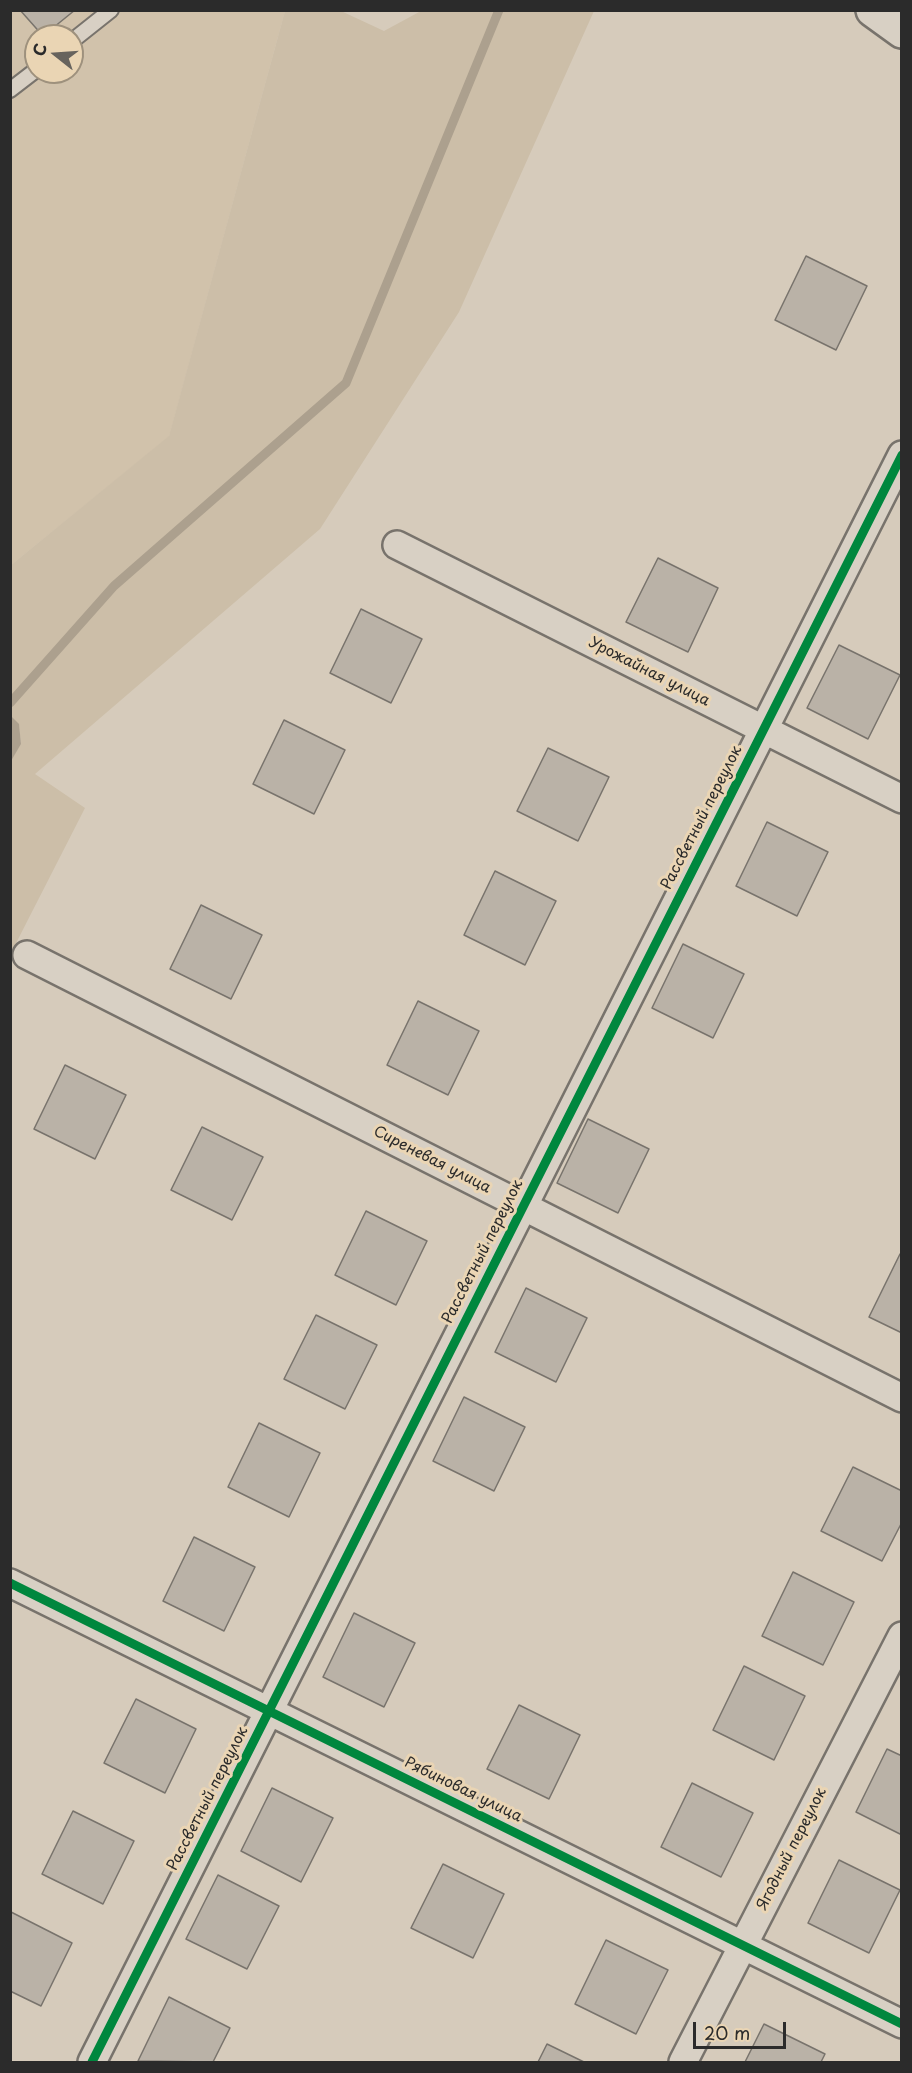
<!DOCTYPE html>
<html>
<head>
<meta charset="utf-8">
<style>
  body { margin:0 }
  #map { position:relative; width:912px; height:2073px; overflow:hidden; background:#d6cbbb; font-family:"Playpen Sans",sans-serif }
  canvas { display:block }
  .frame { position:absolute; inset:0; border:12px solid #2b2b2b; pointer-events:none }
  .north { position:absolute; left:24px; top:24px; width:60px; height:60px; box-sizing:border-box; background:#ead5b4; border:2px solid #9e917d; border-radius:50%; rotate:287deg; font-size:16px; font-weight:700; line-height:24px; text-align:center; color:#2b2b2b }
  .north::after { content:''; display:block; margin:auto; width:21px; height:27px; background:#67635d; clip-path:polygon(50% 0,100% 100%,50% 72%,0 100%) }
  .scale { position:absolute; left:693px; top:2022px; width:93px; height:27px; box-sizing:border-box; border:3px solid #2b2b2b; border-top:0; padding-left:8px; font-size:18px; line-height:21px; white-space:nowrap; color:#2b2b2b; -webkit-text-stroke:4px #ead5b4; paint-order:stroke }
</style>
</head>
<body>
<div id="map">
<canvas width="912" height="2073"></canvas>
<div class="frame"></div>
<div class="north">С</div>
<div class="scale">20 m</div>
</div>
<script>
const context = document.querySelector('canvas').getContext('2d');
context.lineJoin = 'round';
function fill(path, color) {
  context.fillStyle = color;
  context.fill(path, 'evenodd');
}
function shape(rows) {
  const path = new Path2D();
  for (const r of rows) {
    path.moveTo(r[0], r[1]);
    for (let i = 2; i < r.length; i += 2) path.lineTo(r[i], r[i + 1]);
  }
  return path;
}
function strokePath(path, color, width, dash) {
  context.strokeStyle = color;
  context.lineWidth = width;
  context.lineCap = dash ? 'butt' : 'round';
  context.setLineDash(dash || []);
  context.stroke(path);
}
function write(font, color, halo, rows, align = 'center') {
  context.font = font + ' "Playpen Sans",sans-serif';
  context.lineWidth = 6;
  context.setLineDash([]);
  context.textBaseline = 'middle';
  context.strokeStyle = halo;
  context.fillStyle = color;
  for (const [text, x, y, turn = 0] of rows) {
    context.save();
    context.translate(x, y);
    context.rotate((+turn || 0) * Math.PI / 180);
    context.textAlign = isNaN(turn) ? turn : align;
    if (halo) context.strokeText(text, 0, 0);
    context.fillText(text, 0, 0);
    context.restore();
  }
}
const built = shape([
  [11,11,285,11,169,437,11,565],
  [36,36,72,36,72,72,36,72]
]);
const green = shape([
  [285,11,341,11,384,31,421,11,594,11,459,312,320,529,35,774,85,808,11,953,10,761,21,744,19,725,11,716,11,565,169,436]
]);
const water = shape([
  [11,716,19,724,21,744,11,761]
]);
const stream = shape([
  [10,703,114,586,346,383,499,10]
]);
const building = shape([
  [20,10,75,10,43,36,20,10],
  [806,256,867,286,836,350,775,320,806,256],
  [658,558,718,588,688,652,626,622,658,558],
  [361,609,422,639,391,703,330,673,361,609],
  [839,645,900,675,868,739,807,708,839,645],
  [284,720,345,750,314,814,253,784,284,720],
  [548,748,609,777,578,841,517,811,548,748],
  [767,822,828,852,797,916,736,886,767,822],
  [495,871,556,901,525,965,464,935,495,871],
  [201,905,262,935,231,999,170,969,201,905],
  [683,944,744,974,713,1038,652,1008,683,944],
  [418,1001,479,1031,448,1095,387,1065,418,1001],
  [65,1065,126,1095,95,1159,34,1129,65,1065],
  [588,1119,649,1149,618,1213,557,1183,588,1119],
  [202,1127,263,1157,232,1220,171,1190,202,1127],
  [366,1211,427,1241,396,1305,335,1275,366,1211],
  [900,1254,902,1255,902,1333,869,1317,900,1254],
  [526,1288,587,1318,556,1382,495,1352,526,1288],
  [316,1315,377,1345,345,1409,284,1379,316,1315],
  [464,1397,525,1427,494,1491,433,1461,464,1397],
  [259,1423,320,1453,289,1517,228,1487,259,1423],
  [853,1467,902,1491,902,1522,882,1561,821,1531,853,1467],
  [194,1537,255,1567,224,1631,163,1601,194,1537],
  [793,1572,854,1602,823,1665,762,1636,793,1572],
  [354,1613,415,1643,384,1707,323,1677,354,1613],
  [744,1666,805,1696,774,1760,713,1730,744,1666],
  [136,1699,196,1729,165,1793,104,1763,136,1699],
  [519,1705,580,1735,549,1799,487,1769,519,1705],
  [887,1749,902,1756,902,1835,856,1812,887,1749],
  [692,1783,753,1813,721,1877,661,1847,692,1783],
  [272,1788,333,1818,301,1882,241,1851,272,1788],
  [73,1811,134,1841,103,1904,42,1874,73,1811],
  [839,1860,900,1890,869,1953,808,1923,839,1860],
  [443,1864,504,1894,473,1958,411,1928,443,1864],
  [218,1875,279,1906,247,1969,186,1939,218,1875],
  [11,1912,72,1943,41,2006,10,1991,11,1912],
  [606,1940,668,1970,636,2034,575,2004,606,1940],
  [169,1997,230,2028,213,2062,138,2061,169,1997],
  [764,2024,825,2054,821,2062,745,2062,764,2024],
  [547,2044,584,2062,538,2062,547,2044]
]);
const service = shape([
  [72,41,111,10],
  [10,90,36,70]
]);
const minor = shape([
  [397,545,902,799],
  [27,955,902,1398],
  [10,1583,902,2024],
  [92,2062,902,455],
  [683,2062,902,1636]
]);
const tertiary = shape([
  [873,10,902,31]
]);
const cycleway = shape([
  [10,1583,902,2024],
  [92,2062,902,455]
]);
const streetNames = [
  ["Урожайная улица",649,672,27],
  ["Рассветный переулок",702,818,-63],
  ["Сиреневая улица",432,1160,27],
  ["Рассветный переулок",483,1252,-63],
  ["Рябиновая улица",463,1790,26],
  ["Рассветный переулок",208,1799,-63],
  ["Ягодный переулок",792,1849,-63]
];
fill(built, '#d1c2ab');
fill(green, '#ccbea8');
fill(water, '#aca08e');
strokePath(stream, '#aca08e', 9);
fill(building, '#bab2a7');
strokePath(building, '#78736c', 1.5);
strokePath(service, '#78736c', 18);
strokePath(minor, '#78736c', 32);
strokePath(tertiary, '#78736c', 38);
strokePath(service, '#d8d0c4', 14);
strokePath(minor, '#d8d0c4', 27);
strokePath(tertiary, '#d8d0c4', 33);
strokePath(cycleway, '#00873e', 9);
write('15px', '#2b2b2b', '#ead5b4', streetNames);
</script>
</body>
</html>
